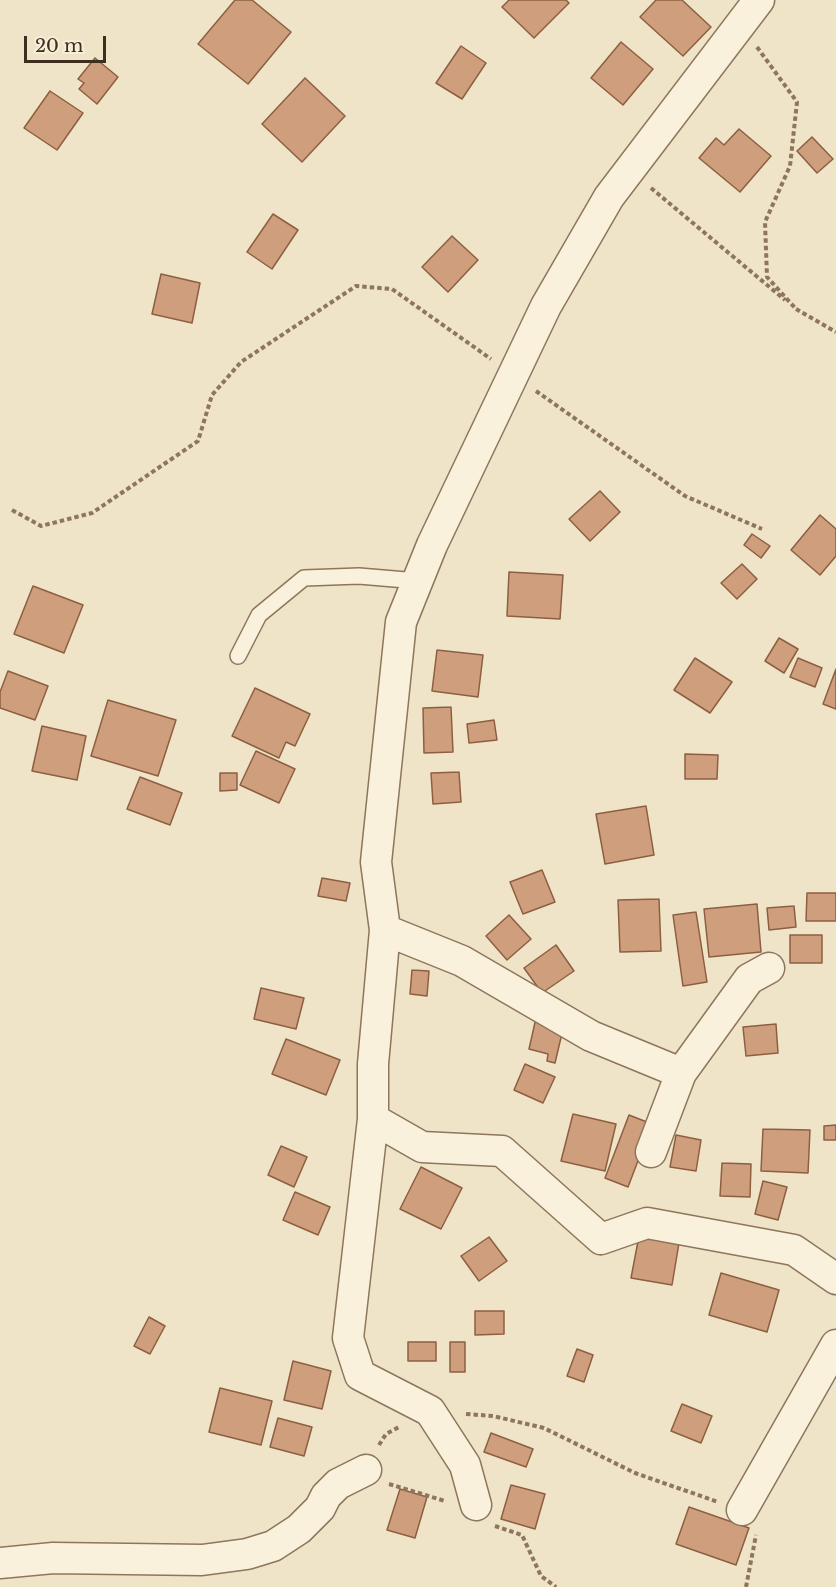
<!DOCTYPE html>
<html>
<head>
<meta charset="utf-8">
<style>
  body { margin:0 }
  #map { position:relative; width:836px; height:1587px; overflow:hidden; background:#f0e4c8; font-family:"Libre Baskerville",serif }
  canvas { display:block }
  .scale { position:absolute; left:24px; top:36px; width:82px; height:27px; box-sizing:border-box; border:3px solid #3d2e20; border-top:0; padding-left:8px; font-size:18px; line-height:21px; white-space:nowrap; color:#3d2e20; -webkit-text-stroke:4px #f7eed8; paint-order:stroke }
</style>
</head>
<body>
<div id="map">
<canvas width="836" height="1587"></canvas>
<div class="scale">20 m</div>
</div>
<script>
const context = document.querySelector('canvas').getContext('2d');
context.lineJoin = 'round';
function fill(path, color) {
  context.fillStyle = color;
  context.fill(path, 'evenodd');
}
function shape(rows) {
  const path = new Path2D();
  for (const r of rows) {
    path.moveTo(r[0], r[1]);
    for (let i = 2; i < r.length; i += 2) path.lineTo(r[i], r[i + 1]);
  }
  return path;
}
function strokePath(path, color, width, dash) {
  context.strokeStyle = color;
  context.lineWidth = width;
  context.lineCap = dash ? 'butt' : 'round';
  context.setLineDash(dash || []);
  context.stroke(path);
}
const building = shape([
  [235,0,252,0,291,32,248,84,198,44,235,0],
  [509,0,566,0,569,3,534,38,502,7,509,0],
  [656,0,682,0,711,27,683,56,640,17,656,0],
  [621,42,653,69,623,105,591,78,621,42],
  [461,46,486,63,462,99,436,83,461,46],
  [95,58,118,77,97,104,79,89,84,83,78,79,95,58],
  [305,78,345,116,302,162,262,124,305,78],
  [50,91,83,113,57,150,24,128,50,91],
  [739,129,771,156,740,192,699,158,716,138,724,145,739,129],
  [812,137,833,159,817,173,797,151,812,137],
  [273,214,298,230,272,269,247,252,273,214],
  [452,236,478,260,448,292,422,267,452,236],
  [161,274,200,283,192,323,152,314,161,274],
  [600,491,620,512,590,541,569,519,600,491],
  [820,515,836,529,836,556,820,575,791,550,820,515],
  [752,534,770,546,761,558,744,545,752,534],
  [742,564,757,579,737,599,721,583,742,564],
  [509,572,563,575,560,619,507,616,509,572],
  [33,586,83,605,64,653,14,634,33,586],
  [779,638,798,649,784,673,765,661,779,638],
  [437,650,483,655,478,697,432,691,437,650],
  [695,658,732,682,710,713,674,690,695,658],
  [798,658,822,668,815,687,790,677,798,658],
  [836,669,836,709,823,704,836,669],
  [8,671,48,686,35,720,0,708,0,692,8,671],
  [255,688,310,714,295,746,286,742,279,758,232,736,255,688],
  [108,700,176,720,158,776,91,756,108,700],
  [451,707,453,752,424,753,423,708,451,707],
  [494,720,497,740,469,743,467,724,494,720],
  [42,726,86,736,77,780,32,771,42,726],
  [256,751,295,769,279,803,240,785,256,751],
  [685,754,718,755,717,779,685,779,685,754],
  [459,772,461,802,433,804,431,773,459,772],
  [220,773,237,773,237,790,220,791,220,773],
  [140,777,182,793,170,825,127,809,140,777],
  [646,806,654,855,605,864,596,814,646,806],
  [542,870,555,902,523,914,510,882,542,870],
  [322,878,350,883,346,901,318,896,322,878],
  [807,893,836,893,836,921,806,921,807,893],
  [659,899,661,951,620,952,618,900,659,899],
  [757,904,761,952,709,957,704,909,757,904],
  [794,906,796,927,769,930,767,908,794,906],
  [696,912,707,982,683,986,673,915,696,912],
  [509,915,531,939,507,960,486,936,509,915],
  [790,935,822,935,822,963,790,963,790,935],
  [556,945,574,971,542,993,524,968,556,945],
  [412,970,429,971,427,996,410,994,412,970],
  [261,988,304,998,296,1029,254,1019,261,988],
  [536,1018,564,1025,555,1063,547,1061,548,1054,529,1049,536,1018],
  [776,1024,778,1053,746,1056,743,1027,776,1024],
  [286,1039,340,1060,326,1095,272,1074,286,1039],
  [525,1064,555,1077,543,1103,514,1090,525,1064],
  [573,1114,616,1124,605,1171,561,1161,573,1114],
  [629,1115,652,1124,628,1187,605,1178,629,1115],
  [836,1125,836,1140,824,1140,824,1126,836,1125],
  [763,1129,810,1130,808,1173,761,1171,763,1129],
  [676,1135,701,1140,696,1171,670,1167,676,1135],
  [281,1146,307,1157,294,1187,268,1175,281,1146],
  [722,1163,751,1164,750,1197,720,1196,722,1163],
  [421,1167,462,1188,441,1229,400,1209,421,1167],
  [763,1181,787,1187,778,1220,755,1214,763,1181],
  [295,1192,330,1207,318,1235,283,1220,295,1192],
  [639,1236,679,1243,672,1285,631,1278,639,1236],
  [489,1237,507,1261,479,1281,461,1256,489,1237],
  [721,1273,779,1290,767,1332,709,1315,721,1273],
  [475,1311,504,1311,504,1334,475,1335,475,1311],
  [149,1317,165,1326,150,1354,134,1346,149,1317],
  [408,1342,436,1342,436,1361,408,1361,408,1342],
  [450,1342,465,1342,465,1372,450,1372,450,1342],
  [577,1349,593,1355,584,1382,567,1376,577,1349],
  [293,1361,331,1371,322,1409,284,1400,293,1361],
  [220,1388,272,1401,261,1445,209,1432,220,1388],
  [682,1404,712,1416,701,1443,671,1431,682,1404],
  [278,1418,312,1427,304,1456,270,1447,278,1418],
  [491,1433,533,1449,526,1467,484,1452,491,1433],
  [511,1485,545,1494,535,1529,501,1519,511,1485],
  [400,1489,427,1497,415,1538,387,1530,400,1489],
  [689,1507,749,1528,736,1565,676,1544,689,1507]
]);
const path = shape([
  [757,47,797,102,790,166,765,222,767,277,796,309],
  [651,188,785,300],
  [796,309,836,332],
  [536,391,685,496,762,529],
  [12,510,41,526,92,513,198,441,212,395,241,362,356,286,392,289,491,359],
  [466,1414,493,1416,544,1428,635,1473,718,1502],
  [379,1445,386,1434,399,1427],
  [389,1484,445,1501],
  [495,1526,522,1535,541,1576,556,1587],
  [746,1587,756,1535]
]);
const lane = shape([
  [238,656,259,615,304,578,359,576,418,581]
]);
const street = shape([
  [385,930,462,961,591,1036,681,1073],
  [373,1119,422,1147,502,1151,601,1239,647,1223,794,1250,836,1279],
  [651,1152,681,1073,749,979,769,968],
  [476,1505,465,1465,430,1411,360,1375,348,1338,373,1119,373,1064,385,930,376,862,401,622,432,545,546,306,609,197,759,0],
  [742,1510,836,1345],
  [0,1563,53,1558,202,1560,247,1554,273,1546,299,1529,320,1508,326,1496,338,1484,366,1470]
]);
fill(building, '#cf9f7d');
strokePath(building, '#8d5f41', 1.5);
strokePath(lane, '#8d765c', 18);
strokePath(street, '#8d765c', 33);
strokePath(path, '#8d765c', 4, [4.5, 3]);
strokePath(lane, '#faf1dc', 15);
strokePath(street, '#faf1dc', 30);
</script>
</body>
</html>
